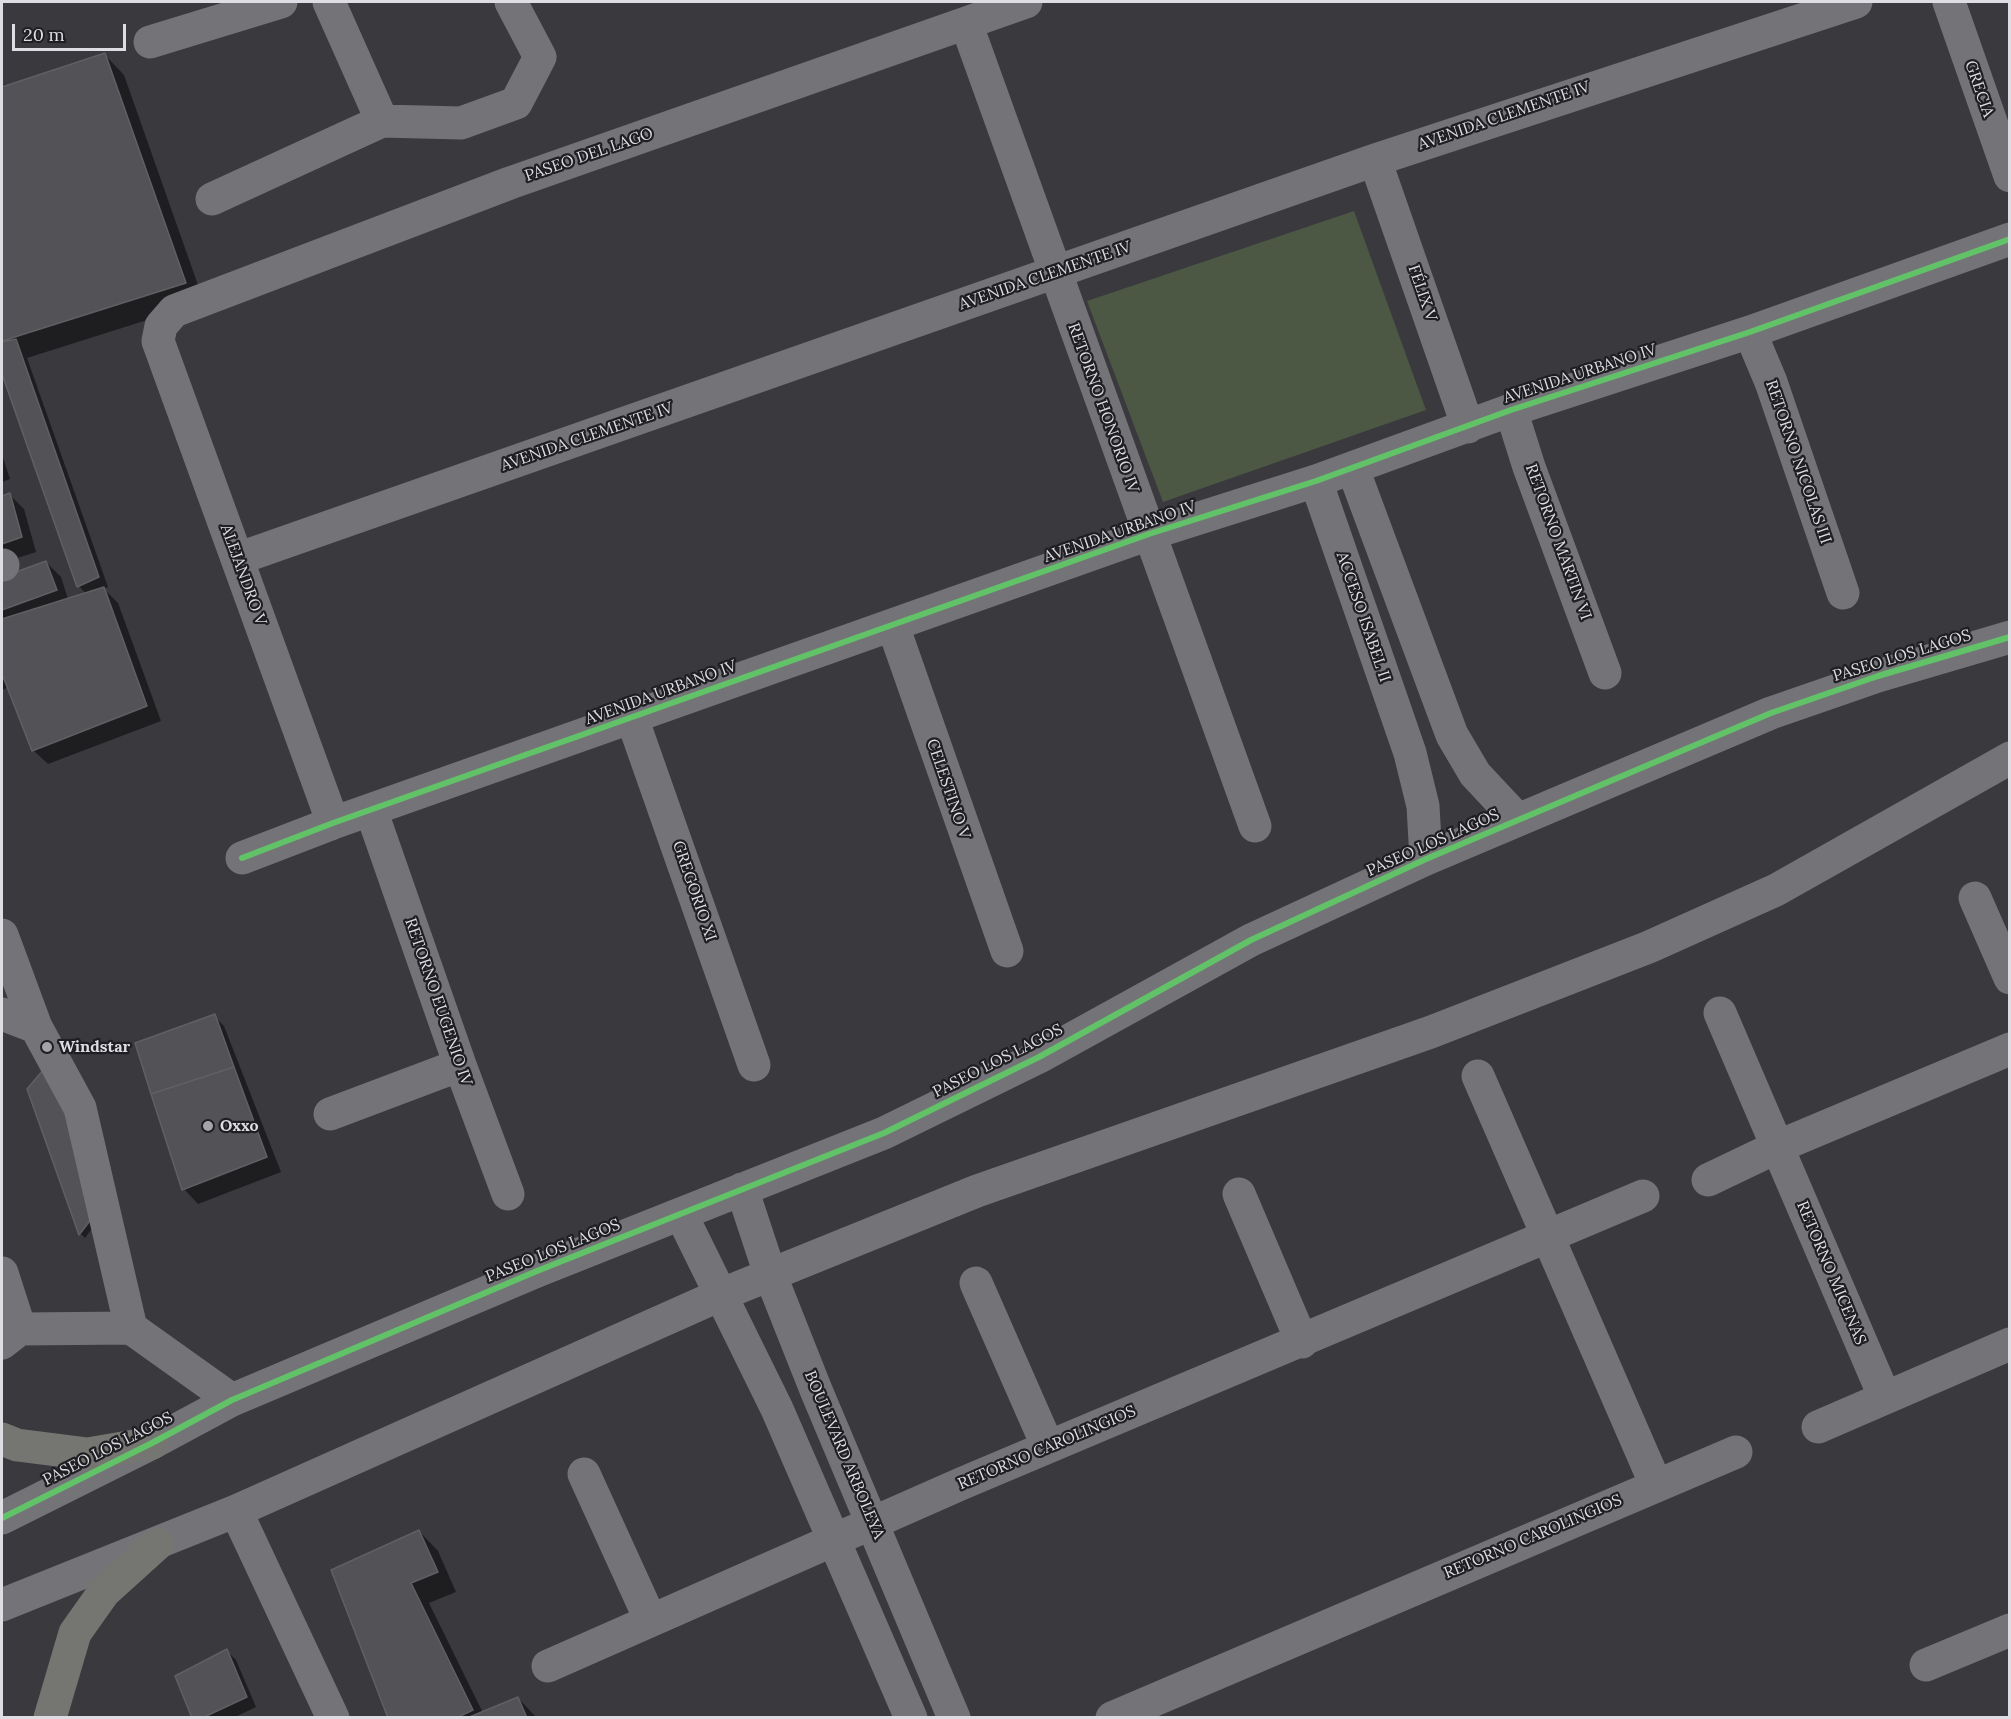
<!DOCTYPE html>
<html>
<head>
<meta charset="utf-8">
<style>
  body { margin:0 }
  #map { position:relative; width:2011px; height:1719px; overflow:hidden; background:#39393e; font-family:Lora,serif }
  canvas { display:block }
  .frame { position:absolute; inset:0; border:3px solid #dddde3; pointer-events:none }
  .scale { position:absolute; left:12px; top:24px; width:114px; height:27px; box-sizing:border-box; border:3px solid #dddde3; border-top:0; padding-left:8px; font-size:18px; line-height:21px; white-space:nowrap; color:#dddde3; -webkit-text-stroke:4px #1f1f23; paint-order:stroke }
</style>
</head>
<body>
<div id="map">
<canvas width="2011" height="1719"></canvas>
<div class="frame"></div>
<div class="scale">20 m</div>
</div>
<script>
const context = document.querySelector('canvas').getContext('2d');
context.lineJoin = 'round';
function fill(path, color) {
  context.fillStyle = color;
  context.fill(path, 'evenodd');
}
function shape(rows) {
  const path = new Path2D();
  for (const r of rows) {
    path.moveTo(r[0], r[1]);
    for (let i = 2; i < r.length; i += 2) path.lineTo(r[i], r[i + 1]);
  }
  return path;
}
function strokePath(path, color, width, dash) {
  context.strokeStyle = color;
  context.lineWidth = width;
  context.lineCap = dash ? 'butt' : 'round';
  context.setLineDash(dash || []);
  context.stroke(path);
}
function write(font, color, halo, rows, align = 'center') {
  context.font = font + ' Lora,serif';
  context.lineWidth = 4.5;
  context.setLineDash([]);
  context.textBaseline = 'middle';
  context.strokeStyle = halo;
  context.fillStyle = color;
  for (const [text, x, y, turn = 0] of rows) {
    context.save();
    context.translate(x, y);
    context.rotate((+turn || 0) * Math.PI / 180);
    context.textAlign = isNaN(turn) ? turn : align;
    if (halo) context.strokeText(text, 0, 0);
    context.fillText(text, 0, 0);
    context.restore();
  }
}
const green = shape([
  [1354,211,1426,410,1163,502,1087,301]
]);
const shadow = shape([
  [105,55,124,75,204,302,27,358,108,587,104,589,118,603,161,721,48,764,33,750,9,687,2,690,2,672,8,669,7,667,2,668,2,579,46,562,61,577,68,599,86,594,79,586,2,369,2,88],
  [2,455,10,479,2,482],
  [10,495,24,509,36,552,2,563,2,497],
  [214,1016,224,1026,281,1172,198,1204,184,1189,152,1094],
  [29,1089,116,1196,85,1238,81,1234],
  [419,1531,438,1551,456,1592,429,1603,483,1713,518,1698,537,1718,390,1718],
  [227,1651,236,1660,256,1707,233,1718,194,1718]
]);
const building = shape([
  [105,53,186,283,2,341,2,87,105,53],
  [16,339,99,577,77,587,2,374,2,342,16,339],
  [10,493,22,537,2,544,2,496,10,493],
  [46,561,57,590,2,610,2,577,46,561],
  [104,587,147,706,32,751,2,674,2,619,104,587],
  [215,1014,234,1067,151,1094,135,1043,215,1014],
  [61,1049,113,1191,79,1235,27,1089,61,1049],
  [234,1067,267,1157,182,1190,151,1094,234,1067],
  [419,1530,438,1572,411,1583,473,1710,456,1718,388,1718,331,1570,419,1530],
  [227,1649,247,1697,202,1718,192,1718,175,1676,227,1649],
  [518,1697,527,1718,467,1718,518,1697]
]);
const minor = shape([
  [1949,2,2010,176],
  [966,23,1255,826],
  [150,42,281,2],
  [382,121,461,123,516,103,540,57,511,2],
  [1375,160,1468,427],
  [212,199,382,121,329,2],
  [1750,332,1771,382,1843,593],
  [1511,410,1529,467,1605,673],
  [1353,469,1452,735,1475,774,1518,820],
  [1316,481,1410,753,1423,806,1426,859],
  [237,559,1375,160,1856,2],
  [2,565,3,565],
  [893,626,1007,951],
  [632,718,754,1065],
  [371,810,460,1065,508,1194],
  [333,823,158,341,161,326,174,311,510,183,1026,2],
  [242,858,333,823,1149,534,1316,481,1511,410,1750,332,2010,239],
  [1975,898,2010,978],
  [2,935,36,1027],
  [1720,1013,1885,1398],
  [2,1014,36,1027,80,1108,131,1328],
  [1478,1076,1656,1485],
  [330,1114,460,1065],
  [1708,1180,1777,1147,2010,1049],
  [742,1189,770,1274,816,1390,954,1718],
  [1239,1194,1302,1342],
  [681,1214,777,1409,911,1718],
  [2,1273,20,1329],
  [976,1283,1048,1447],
  [2,1343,20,1329,131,1328,232,1400],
  [1818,1427,2010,1344],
  [584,1474,650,1619],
  [236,1511,333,1718],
  [2,1518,152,1443,232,1400,537,1271,884,1133,1039,1057,1251,940,1426,859,1771,713,1878,676,2010,637],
  [2,1605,236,1511,720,1295,977,1191,1431,1032,1649,947,1776,890,2010,758],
  [1926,1665,2010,1630],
  [548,1666,963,1483,1643,1196],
  [1112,1718,1736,1452]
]);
const highway = shape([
  [2,1439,17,1445,88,1454,152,1443],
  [50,1718,75,1633,104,1592,157,1544]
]);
const cycleway = shape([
  [242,858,333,823,1149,534,1316,481,1511,410,1750,332,2010,239],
  [2,1518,152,1443,232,1400,537,1271,884,1133,1039,1057,1251,940,1426,859,1771,713,1878,676,2010,637]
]);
const markers = [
  [47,1047,6,"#a4a4a9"],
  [208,1126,6,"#a4a4a9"]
];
const streetNames = [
  ["GRECIA",1979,89,71],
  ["AVENIDA CLEMENTE IV",1504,116,-19],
  ["PASEO DEL LAGO",589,155,-19],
  ["AVENIDA CLEMENTE IV",1045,276,-19],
  ["FÉLIX V",1422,293,71],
  ["AVENIDA URBANO IV",1580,374,-18],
  ["RETORNO HONORIO IV",1103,408,70],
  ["AVENIDA CLEMENTE IV",587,437,-19],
  ["RETORNO NICOLAS III",1798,462,71],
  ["AVENIDA URBANO IV",1120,532,-19],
  ["RETORNO MARTIN VI",1558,542,70],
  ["ALEJANDRO V",243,575,70],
  ["ACCESO ISABEL II",1363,617,71],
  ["PASEO LOS LAGOS",1902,656,-17],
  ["AVENIDA URBANO IV",661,693,-20],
  ["CELESTINO V",948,789,71],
  ["PASEO LOS LAGOS",1433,843,-24],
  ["GREGORIO XI",694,891,71],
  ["RETORNO EUGENIO IV",438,1002,71],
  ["PASEO LOS LAGOS",998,1061,-27],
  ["PASEO LOS LAGOS",553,1251,-22],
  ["RETORNO MICENAS",1831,1273,67],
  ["RETORNO CAROLINGIOS",1047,1448,-23],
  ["PASEO LOS LAGOS",108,1449,-27],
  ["BOULEVARD ARBOLEYA",844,1455,67],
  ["RETORNO CAROLINGIOS",1533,1537,-23]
];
const poiNames = [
  ["Windstar",59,1047],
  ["Oxxo",220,1126]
];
fill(green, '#4c5744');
fill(shadow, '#0007');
fill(building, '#535357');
strokePath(building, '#606064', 1.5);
strokePath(minor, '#747478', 33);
strokePath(highway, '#757671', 33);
strokePath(cycleway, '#61c268', 6);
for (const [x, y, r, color] of markers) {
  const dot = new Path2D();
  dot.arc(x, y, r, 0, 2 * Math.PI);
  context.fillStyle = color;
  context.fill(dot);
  strokePath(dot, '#1f1f23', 2);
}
write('16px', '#dddde3', '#1f1f23', streetNames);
write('bold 16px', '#dddde3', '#1f1f23', poiNames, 'left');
</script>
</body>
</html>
